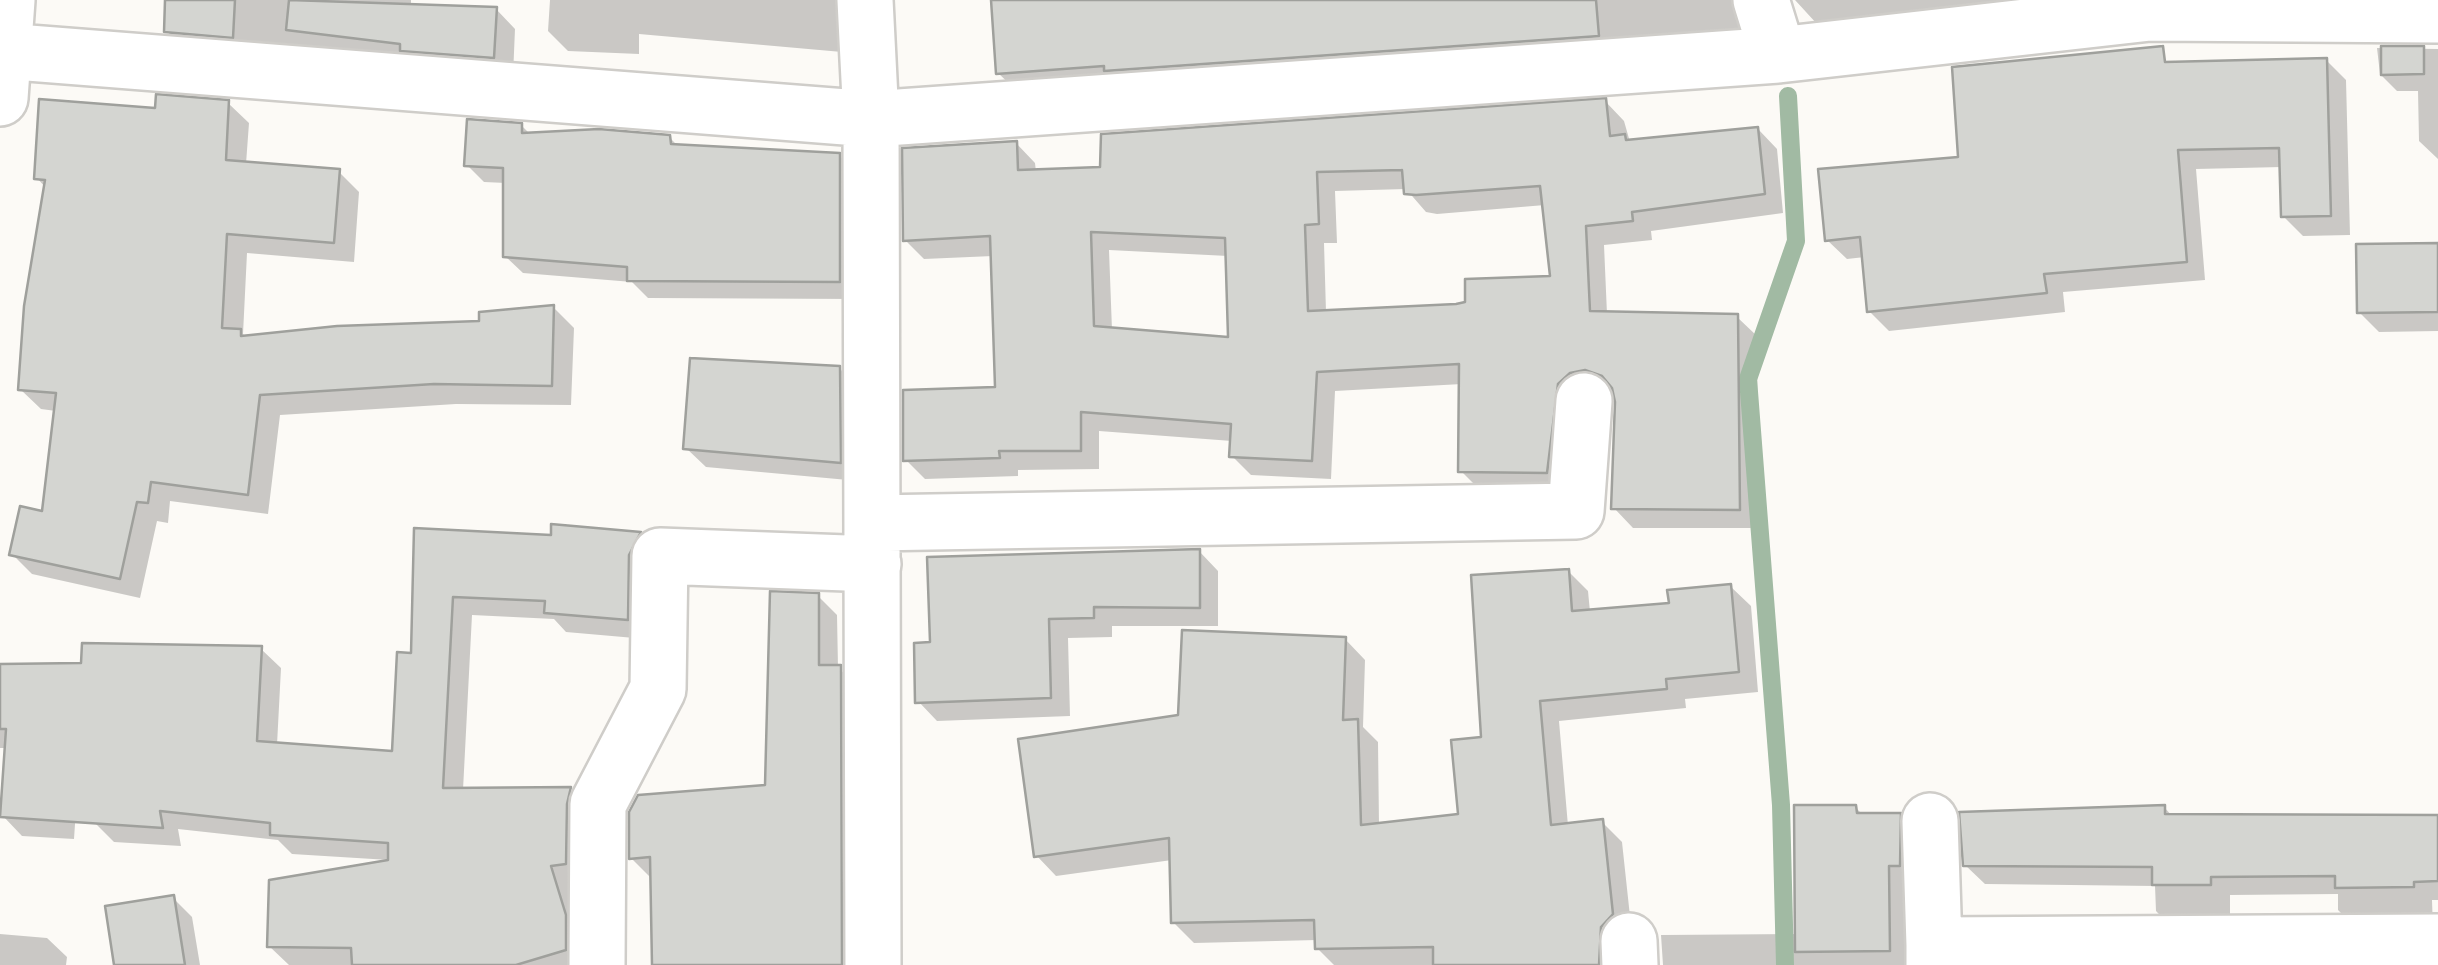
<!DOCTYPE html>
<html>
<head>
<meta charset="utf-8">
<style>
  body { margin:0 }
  canvas { display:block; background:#fcfaf6 }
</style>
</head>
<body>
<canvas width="2438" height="965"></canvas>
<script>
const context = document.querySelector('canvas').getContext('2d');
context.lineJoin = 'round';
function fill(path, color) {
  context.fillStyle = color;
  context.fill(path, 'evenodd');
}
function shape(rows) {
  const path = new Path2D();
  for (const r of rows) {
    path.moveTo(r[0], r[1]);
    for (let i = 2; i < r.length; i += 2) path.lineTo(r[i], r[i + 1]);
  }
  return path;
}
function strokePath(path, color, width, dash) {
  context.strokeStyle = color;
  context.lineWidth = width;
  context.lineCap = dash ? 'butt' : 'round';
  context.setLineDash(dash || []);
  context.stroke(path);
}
const shadow = shape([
  [168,0,411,0,411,5,496,9,515,29,513,76,253,41,252,56,186,51,167,31],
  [550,0,848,0,842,52,639,34,639,54,568,51,548,31],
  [1027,0,1755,0,1750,31,1017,91,998,73],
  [1795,0,2094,0,1817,24],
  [2377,48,2438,49,2438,159,2419,141,2418,91,2397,91,2380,74],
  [2326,60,2346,80,2350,235,2303,236,2283,216,2282,167,2196,169,2205,280,2063,292,2065,312,1889,331,1869,311,1865,257,1847,259,1827,240,1961,160,2027,69],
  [1605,101,1624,121,1630,142,1758,129,1777,149,1783,213,1651,231,1652,240,1604,245,1607,314,1737,317,1757,336,1758,528,1633,528,1614,508,1616,391,1606,388,1566,491,1480,490,1461,471,1462,384,1335,391,1331,479,1251,475,1232,456,1232,441,1099,431,1099,469,1018,470,1018,476,925,479,906,460,997,390,993,256,924,259,905,240,1016,143,1035,163,1036,172,1103,170],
  [1406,189,1426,212,1437,214,1545,205,1553,279,1467,304,1326,312,1324,243,1337,243,1335,191],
  [1109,250,1228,256,1231,339,1112,330],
  [228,103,249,123,246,164,339,172,359,192,354,262,247,253,243,334,247,338,481,323,553,307,574,328,571,405,456,404,280,415,268,514,170,501,168,523,157,521,140,598,32,574,12,554,44,514,56,411,41,409,20,389,46,188,37,178,158,111],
  [521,125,531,135,669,137,679,147,839,155,856,173,857,299,648,298,632,282,523,273,505,256,506,183,484,182,467,165],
  [2438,245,2438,331,2379,332,2359,312],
  [839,368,859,388,859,481,706,467,686,448],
  [554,527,640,534,659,553,646,639,566,632,554,619,472,615,463,790,570,790,590,809,585,883,569,884,585,936,584,965,289,965,269,946,389,860,292,854,278,840,178,829,181,846,114,842,94,822,79,765,74,839,22,836,3,816,7,748,0,748,0,686,261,649,281,668,277,745,394,754,413,656,417,530,553,537],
  [1199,551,1218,571,1218,626,1112,626,1112,637,1068,638,1070,716,937,721,918,701,932,645],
  [1568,571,1588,591,1590,612,1671,605,1730,586,1751,606,1758,692,1685,699,1686,708,1559,721,1568,826,1602,822,1622,842,1632,935,1619,965,1334,965,1317,948,1317,940,1194,943,1173,922,1172,860,1056,876,1036,855,1180,718,1345,639,1365,660,1363,727,1378,742,1379,825,1461,817,1484,740],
  [818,596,837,615,838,668,860,687,860,965,654,965,651,878,631,858,767,787],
  [1855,807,1864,816,1900,815,1920,835,1910,965,1663,965,1661,935,1797,934],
  [2164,807,2173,817,2438,817,2438,900,2432,900,2433,929,2358,930,2338,910,2338,894,2230,895,2230,931,2175,931,2156,911,2155,886,1985,884,1965,865],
  [173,898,192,917,200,965,117,965],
  [0,934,47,938,67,957,66,965,0,965]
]);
const stream = shape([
  [1785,965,1781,805,1748,379,1796,241,1788,96]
]);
const building = shape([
  [165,0,235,0,233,38,164,32,165,0],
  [289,0,497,7,494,58,400,51,400,44,286,30,289,0],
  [991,0,1596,0,1599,36,1104,71,1104,66,996,74,991,0],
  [2163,46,2165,62,2327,58,2331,216,2281,217,2279,148,2178,150,2187,262,2044,274,2047,293,1867,312,1860,237,1825,241,1818,169,1958,157,1952,67,2163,46],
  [2381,46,2424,46,2424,74,2381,75,2381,46],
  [156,94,229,100,226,160,340,169,334,243,227,234,222,328,241,329,241,336,337,326,479,321,479,312,554,305,552,386,434,384,260,395,248,495,151,482,148,503,137,502,120,579,9,555,20,506,42,511,56,393,18,390,24,306,45,180,34,179,39,99,155,108,156,94],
  [1606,98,1610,136,1625,134,1626,140,1758,127,1765,194,1632,212,1633,221,1586,226,1590,311,1738,314,1740,510,1611,509,1615,402,1612,388,1602,376,1585,370,1570,373,1558,384,1547,473,1458,472,1459,364,1317,372,1312,461,1229,457,1231,424,1081,412,1081,451,999,451,1000,458,903,461,903,390,995,387,990,236,903,241,902,148,1017,141,1018,170,1100,167,1101,134,1606,98],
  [1402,170,1404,194,1416,195,1540,186,1550,276,1465,279,1465,302,1456,304,1308,311,1305,225,1319,224,1317,172,1402,170],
  [1091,232,1225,238,1228,337,1094,326,1091,232],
  [467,119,522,123,522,133,599,129,670,135,671,144,840,153,840,282,627,281,627,267,503,257,503,168,464,166,467,119],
  [2438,243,2438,312,2357,313,2356,244,2438,243],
  [690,358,840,366,841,463,683,449,690,358],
  [551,524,641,532,629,555,628,620,544,613,545,601,453,597,443,788,571,787,567,804,566,864,551,866,566,915,566,950,516,965,352,965,351,948,267,947,269,880,388,860,388,843,270,835,270,823,160,811,163,828,0,817,6,729,0,729,0,664,81,663,82,643,262,646,257,741,392,751,397,652,411,653,414,528,551,535,551,524],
  [1200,549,1200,608,1094,607,1094,618,1049,619,1051,698,915,703,914,643,930,642,927,557,1200,549],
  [1569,569,1572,611,1669,603,1667,590,1731,584,1739,672,1666,679,1667,689,1540,701,1551,825,1603,819,1613,914,1601,927,1599,965,1433,965,1433,947,1315,949,1314,920,1171,923,1169,838,1034,857,1018,739,1178,715,1182,630,1346,637,1343,720,1358,719,1361,825,1458,814,1451,740,1481,737,1471,575,1569,569],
  [770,591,819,593,819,665,841,665,842,965,652,965,650,857,629,859,629,812,638,795,765,785,770,591],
  [1794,805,1856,805,1857,813,1901,813,1900,866,1889,866,1890,951,1795,952,1794,805],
  [2165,805,2165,814,2438,815,2438,881,2414,882,2414,887,2335,888,2335,876,2211,877,2211,885,2152,885,2152,867,1963,866,1959,812,2165,805],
  [174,895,185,965,114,965,105,906,174,895]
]);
const minor = shape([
  [865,0,871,119,873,965],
  [1761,0,1778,55],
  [3,51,871,119,1778,55,2150,13,2438,15],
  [0,98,7,0],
  [873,523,1576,511,1584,401],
  [1930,821,1934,945],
  [1629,941,1630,965],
  [597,965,598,804,658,689,660,556,873,564],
  [1934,965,1934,945,2438,942]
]);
fill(shadow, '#0003');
strokePath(stream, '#a1baa3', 18);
fill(building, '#d4d5d1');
strokePath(building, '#9fa09c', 2.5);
strokePath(minor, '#cfcdc9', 60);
strokePath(minor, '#fff', 55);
</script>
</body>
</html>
